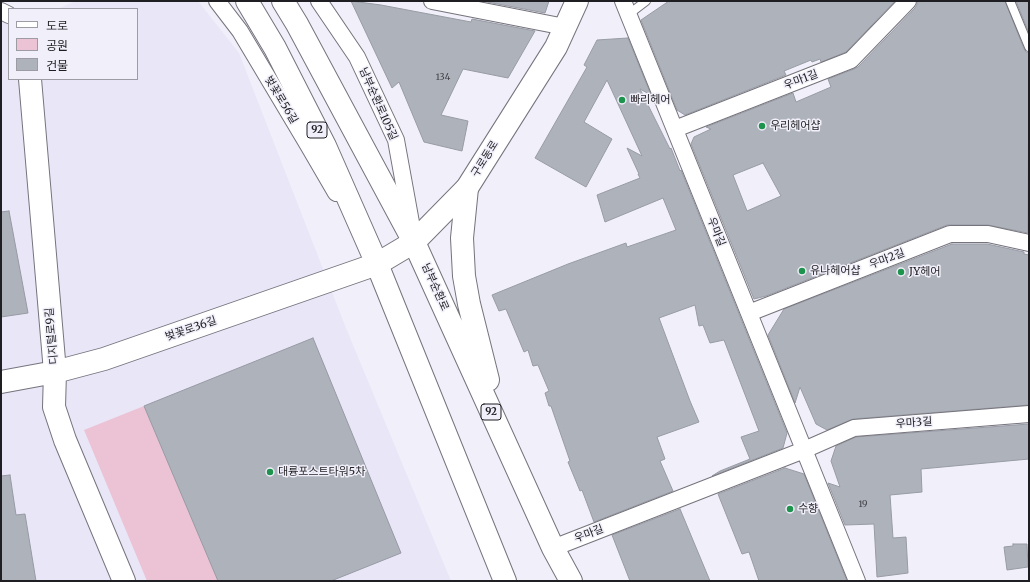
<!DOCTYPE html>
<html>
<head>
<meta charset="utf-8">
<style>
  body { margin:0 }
  #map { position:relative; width:1030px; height:582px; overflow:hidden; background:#f1eff9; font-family:Merriweather,"Noto Sans KR",serif }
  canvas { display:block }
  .frame { position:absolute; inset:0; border:2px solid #1f1e22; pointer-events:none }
  .legend { position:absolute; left:8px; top:8px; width:130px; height:72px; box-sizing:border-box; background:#f1eff9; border:1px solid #9d9ba3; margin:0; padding:5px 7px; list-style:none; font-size:12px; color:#1f1e22 }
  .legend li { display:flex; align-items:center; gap:8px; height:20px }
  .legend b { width:20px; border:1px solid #9d9ba3 }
</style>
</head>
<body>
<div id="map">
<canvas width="1030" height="582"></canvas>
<div class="frame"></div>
<ul class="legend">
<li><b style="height:5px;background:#fff"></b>도로</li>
<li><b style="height:11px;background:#ebc3d4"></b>공원</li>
<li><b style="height:11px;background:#aeb2bb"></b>건물</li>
</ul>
</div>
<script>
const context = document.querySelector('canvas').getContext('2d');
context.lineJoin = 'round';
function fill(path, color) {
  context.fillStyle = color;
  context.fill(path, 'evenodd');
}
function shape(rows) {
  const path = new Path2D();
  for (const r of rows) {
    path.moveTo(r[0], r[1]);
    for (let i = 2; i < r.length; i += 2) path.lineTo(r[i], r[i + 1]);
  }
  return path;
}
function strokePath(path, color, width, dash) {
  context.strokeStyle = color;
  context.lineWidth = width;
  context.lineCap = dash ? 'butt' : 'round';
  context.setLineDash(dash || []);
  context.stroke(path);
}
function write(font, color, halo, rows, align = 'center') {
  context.font = font + ' Merriweather,"Noto Sans KR",serif';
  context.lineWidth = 3;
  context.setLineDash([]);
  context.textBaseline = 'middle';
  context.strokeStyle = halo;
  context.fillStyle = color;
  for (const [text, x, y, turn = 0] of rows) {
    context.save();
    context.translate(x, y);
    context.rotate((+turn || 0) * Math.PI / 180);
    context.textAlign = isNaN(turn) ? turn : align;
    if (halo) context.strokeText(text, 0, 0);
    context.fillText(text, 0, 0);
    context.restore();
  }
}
const built = shape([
  [76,1,198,1,239,53,346,328,451,581,1,581,1,16,9,18,9,79,137,79,137,9,57,9]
]);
const green = shape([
  [144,406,218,581,147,581,84,430]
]);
const building = shape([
  [351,1,381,5,471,22,472,19,535,31,508,78,463,69,441,115,468,121,462,151,424,142,399,82,392,88,351,1],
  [482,1,549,1,545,13,482,1],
  [669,1,895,1,846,52,821,62,820,59,812,62,811,60,784,71,786,75,685,115,677,110,641,20,669,1],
  [917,1,1005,1,1024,49,1026,52,1029,52,1028,233,988,225,947,225,766,296,754,299,691,144,694,137,711,129,706,127,793,93,796,102,831,87,828,79,854,69,858,67,915,8,917,4,917,1],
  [763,163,781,196,747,211,733,175,763,163],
  [1016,1,1029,1,1029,33,1016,1],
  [628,38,651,95,640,89,670,149,671,148,680,171,681,170,787,433,783,448,712,476,720,471,750,459,741,437,759,431,724,340,710,343,703,325,699,326,695,305,659,318,690,401,699,422,657,437,665,459,660,461,673,491,594,522,582,490,580,491,568,462,570,461,551,406,549,406,545,393,549,391,538,365,533,366,528,350,524,352,506,309,499,311,492,295,568,264,626,243,627,247,676,230,663,198,605,222,597,195,640,178,638,174,639,174,627,148,642,156,607,80,584,122,612,139,586,187,535,158,587,67,584,65,597,40,628,38],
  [9,211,28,313,1,317,1,212,9,211],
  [952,244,987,244,1024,252,1024,254,1029,255,1029,405,853,419,827,430,816,424,800,387,795,403,768,335,784,309,952,244],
  [313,338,401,553,331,581,218,581,144,406,313,338],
  [1029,424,1029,459,921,469,922,492,890,495,893,538,906,537,908,573,877,577,874,524,845,525,828,483,840,487,831,461,836,446,856,437,1029,424],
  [785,468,804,474,847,581,759,581,749,552,742,554,718,494,785,468],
  [10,475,16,515,25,514,36,581,1,581,1,476,10,475],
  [680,509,710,581,630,581,612,535,680,509],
  [1013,544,1027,544,1028,567,1007,570,1004,547,1013,546,1013,544]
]);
const lane = shape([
  [1010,1,1029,47],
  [629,14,646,1]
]);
const street = shape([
  [217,1,240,31,308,145,336,193],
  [319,1,357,57,396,140,412,228],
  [432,1,565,27],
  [623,1,857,581],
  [1,11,9,15],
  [675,129,851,60,908,1],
  [749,313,950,234,988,234,1029,243],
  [553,548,804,450,854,428,1029,414]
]);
const secondary = shape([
  [30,79,55,372,54,407,65,440,124,581],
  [1,382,55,372,104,359,377,264,414,242,467,188,556,47,577,1]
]);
const primary = shape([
  [247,1,275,48,325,146,377,264,505,581],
  [283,1,297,24,414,242,553,548,571,581],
  [467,188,462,238,464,276,469,304,488,380]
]);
const markers = [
  [622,100,4,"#1d934e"],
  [762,126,4,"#1d934e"],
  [802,271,4,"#1d934e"],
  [901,272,4,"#1d934e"],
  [270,472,4,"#1d934e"],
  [790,509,4,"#1d934e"]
];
const numberNames = [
  ["134",443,77],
  ["19",863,504]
];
const shields = [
  [317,130,20],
  [491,412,20]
];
const shieldNames = [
  ["92",317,130],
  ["92",491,412]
];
const streetNames = [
  ["우마1길",801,80,-21],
  ["벚꽃로56길",281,100,59],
  ["남부순환로105길",378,104,66],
  ["구로동로",485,159,-58],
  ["우마길",716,232,68],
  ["우마2길",887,259,-21],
  ["남부순환로",435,287,66],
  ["벚꽃로36길",191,329,-19],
  ["디지털로9길",52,336,-95],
  ["우마3길",914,423,-4],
  ["우마길",589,534,-21]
];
const poiNames = [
  ["빠리헤어",630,100],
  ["우리헤어샵",770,126],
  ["유나헤어샵",810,271],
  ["JY헤어",909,272],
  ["대륭포스트타워5차",278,472],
  ["수향",798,509]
];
fill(built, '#e9e6f8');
fill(green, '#ebc3d4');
fill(building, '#aeb2bb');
strokePath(building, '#979ba4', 1);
strokePath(lane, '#75737c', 10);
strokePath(street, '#75737c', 18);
strokePath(secondary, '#75737c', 24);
strokePath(primary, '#75737c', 24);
strokePath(lane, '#fff', 8);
strokePath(street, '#fff', 16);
strokePath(secondary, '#fff', 22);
strokePath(primary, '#fff', 22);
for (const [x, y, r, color] of markers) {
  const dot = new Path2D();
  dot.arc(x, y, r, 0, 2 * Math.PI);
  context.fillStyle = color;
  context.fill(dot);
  strokePath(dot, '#f1eff9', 1.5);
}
write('9px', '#434348', null, numberNames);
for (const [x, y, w] of shields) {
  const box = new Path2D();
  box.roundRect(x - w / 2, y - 8, w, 16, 3);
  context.fillStyle = '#f1eff9';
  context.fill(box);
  strokePath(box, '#1f1e22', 1);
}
write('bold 10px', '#1f1e22', null, shieldNames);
write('11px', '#1f1e22', '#f1eff9', streetNames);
write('11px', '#1f1e22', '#f1eff9', poiNames, 'left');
</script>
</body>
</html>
